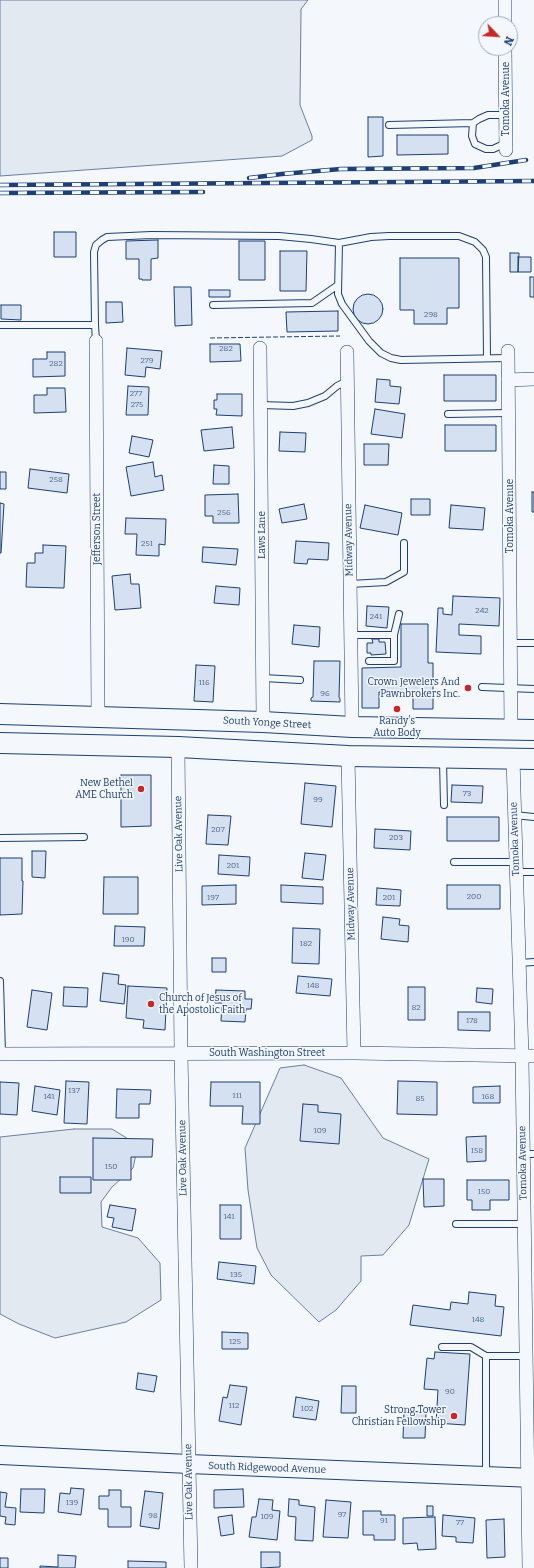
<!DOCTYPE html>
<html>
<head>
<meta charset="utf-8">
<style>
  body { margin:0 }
  #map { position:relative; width:534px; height:1568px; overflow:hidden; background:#f4f7fb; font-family:Bitter,serif }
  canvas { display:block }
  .north { position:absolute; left:478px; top:16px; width:40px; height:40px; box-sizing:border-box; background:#f4f7fb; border:1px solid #9eadc5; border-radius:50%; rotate:115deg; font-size:11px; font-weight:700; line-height:16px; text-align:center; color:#1d3f73 }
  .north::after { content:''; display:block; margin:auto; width:14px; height:18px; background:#c62828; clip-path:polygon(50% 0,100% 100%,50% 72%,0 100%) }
</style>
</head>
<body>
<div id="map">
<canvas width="534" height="1568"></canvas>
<div class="north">N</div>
</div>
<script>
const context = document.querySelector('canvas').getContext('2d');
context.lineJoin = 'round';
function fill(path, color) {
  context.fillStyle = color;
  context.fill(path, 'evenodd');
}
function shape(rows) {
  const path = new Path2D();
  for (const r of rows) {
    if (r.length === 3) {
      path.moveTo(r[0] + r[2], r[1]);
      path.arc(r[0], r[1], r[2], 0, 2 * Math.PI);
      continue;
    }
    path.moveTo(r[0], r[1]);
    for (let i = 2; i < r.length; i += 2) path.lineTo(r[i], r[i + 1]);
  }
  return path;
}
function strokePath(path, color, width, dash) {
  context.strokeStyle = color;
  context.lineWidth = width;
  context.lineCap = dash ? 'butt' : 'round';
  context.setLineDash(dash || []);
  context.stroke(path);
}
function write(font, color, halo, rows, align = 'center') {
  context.font = font + ' Bitter,serif';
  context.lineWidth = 3;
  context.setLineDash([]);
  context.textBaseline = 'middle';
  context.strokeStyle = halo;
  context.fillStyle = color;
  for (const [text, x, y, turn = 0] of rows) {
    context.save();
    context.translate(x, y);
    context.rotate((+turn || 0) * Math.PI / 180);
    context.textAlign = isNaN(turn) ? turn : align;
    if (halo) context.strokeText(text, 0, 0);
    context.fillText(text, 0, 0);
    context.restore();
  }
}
const green = shape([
  [0,0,308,0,301,9,300,105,312,136,312,140,282,156,0,176,0,0],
  [304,1065,341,1078,383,1138,429,1159,409,1225,383,1255,361,1256,361,1281,336,1310,319,1322,271,1275,257,1248,248,1190,245,1148,280,1068,304,1065],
  [74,1129,112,1129,138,1145,133,1168,112,1187,101,1202,102,1227,138,1238,160,1263,161,1300,126,1322,55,1338,19,1324,0,1314,0,1137,74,1129]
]);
const building = shape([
  [368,117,383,117,383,156,368,157,368,117],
  [397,135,448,135,448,154,397,155,397,135],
  [54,232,76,232,76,257,54,257,54,232],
  [158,240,158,258,151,259,151,280,142,280,142,279,139,279,139,259,126,259,126,241,158,240],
  [239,241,265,241,265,280,239,280,239,241],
  [280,251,307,251,306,291,280,291,280,251],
  [510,253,519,253,518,272,510,272,510,253],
  [518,257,531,257,531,272,518,272,518,257],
  [400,258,459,258,459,308,447,308,447,324,414,324,414,310,400,310,400,258],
  [530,277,534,277,534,297,530,297,530,277],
  [174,287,191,287,192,325,175,326,174,287],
  [209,290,230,290,230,297,209,297,209,290],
  [368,309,15],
  [106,302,122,302,123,322,106,323,106,302],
  [1,305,21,305,21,320,1,319,1,305],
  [338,311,338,331,287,332,286,312,338,311],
  [210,344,240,344,241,361,210,362,210,344],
  [127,348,162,351,160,369,146,367,145,377,125,375,127,348],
  [47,352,65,352,65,376,33,377,33,359,47,359,47,352],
  [444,375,496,375,496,401,444,401,444,375],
  [377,379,390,380,390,386,401,387,399,404,375,402,377,379],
  [128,386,149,387,148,415,126,415,128,386],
  [47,388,65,388,66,412,34,413,34,395,47,395,47,388],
  [217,394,242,394,242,416,216,415,217,409,214,409,214,400,217,400,217,394],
  [375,409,405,414,402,438,371,434,375,409],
  [445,425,496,425,496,451,445,451,445,425],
  [232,427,234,448,204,451,201,430,232,427],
  [280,432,306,433,305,452,279,451,280,432],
  [132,436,153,440,149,457,129,453,132,436],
  [364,444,389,444,388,465,364,465,364,444],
  [153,462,155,477,162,475,164,490,131,496,126,467,153,462],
  [214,465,229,466,229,484,213,484,214,465],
  [30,469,69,474,67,493,28,488,30,469],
  [0,472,6,472,6,489,0,489,0,472],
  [532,492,534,492,534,512,532,512,532,492],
  [238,494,239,523,213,523,213,516,205,516,205,495,238,494],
  [411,499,430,499,430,515,411,515,411,499],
  [0,503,4,504,1,553,0,553,0,503],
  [304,504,307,519,282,523,279,509,304,504],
  [365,505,402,513,398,535,360,528,365,505],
  [451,505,485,508,483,530,449,528,451,505],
  [126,518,166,519,165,545,159,544,159,556,136,555,137,534,125,534,126,518],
  [296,541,329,543,328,560,308,559,307,564,294,563,296,541],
  [43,545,66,546,64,588,26,587,27,563,35,563,35,553,43,553,43,545],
  [203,547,238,549,236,565,202,562,203,547],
  [130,574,131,584,139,584,141,608,115,610,112,576,130,574],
  [216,586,240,588,239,605,214,603,216,586],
  [453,596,500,598,499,626,459,624,459,635,481,636,481,654,436,652,438,608,443,608,443,614,452,615,453,596],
  [367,606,389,607,387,628,366,626,367,606],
  [401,624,428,624,428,663,433,663,433,709,413,709,413,692,379,692,379,708,362,708,362,668,401,667,401,624],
  [294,625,320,627,319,647,292,644,294,625],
  [372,639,379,639,379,642,385,642,386,654,371,655,371,653,367,653,367,643,373,643,372,639],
  [314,661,340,661,339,697,340,699,340,702,311,701,311,698,313,697,314,661],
  [196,665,215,666,213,702,194,701,196,665],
  [121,775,151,775,151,826,121,827,121,775],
  [305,783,336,786,332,827,301,824,305,783],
  [452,785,483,786,482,803,451,802,452,785],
  [208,815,231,816,228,845,206,844,208,815],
  [447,817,499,817,499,841,447,841,447,817],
  [375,829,411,831,410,850,374,848,375,829],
  [32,851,46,851,45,878,32,877,32,851],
  [305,853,326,855,323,880,302,878,305,853],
  [219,855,250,857,249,876,218,874,219,855],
  [0,858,22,858,22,881,23,881,22,914,0,915,0,858],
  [104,877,138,877,138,914,103,914,104,877],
  [236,885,236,904,202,905,202,886,236,885],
  [281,885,323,887,323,904,281,902,281,885],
  [447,885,500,885,500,909,447,909,447,885],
  [377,888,401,890,400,906,376,905,377,888],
  [383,917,400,919,399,925,409,926,408,942,381,939,383,917],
  [115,926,145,927,144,946,114,946,115,926],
  [293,928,320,929,319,964,292,963,293,928],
  [212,958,226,958,226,972,212,972,212,958],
  [103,973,119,975,118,984,126,985,124,1004,100,1001,103,973],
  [298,976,332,979,330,996,296,993,298,976],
  [128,986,167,988,165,1030,143,1028,144,1020,126,1018,128,986],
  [64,987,88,988,87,1007,63,1006,64,987],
  [408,987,425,987,425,1020,408,1020,408,987],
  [477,988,493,989,492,1004,476,1002,477,988],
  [32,990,52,993,47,1030,27,1027,32,990],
  [216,990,245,991,245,999,252,999,251,1009,246,1009,245,1022,221,1021,222,1003,215,1003,216,990],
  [458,1012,490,1012,490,1031,458,1030,458,1012],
  [66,1081,89,1082,87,1124,64,1123,66,1081],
  [398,1081,437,1082,437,1115,397,1114,398,1081],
  [0,1082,19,1083,17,1115,0,1114,0,1082],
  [211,1082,260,1082,260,1124,242,1124,243,1106,210,1106,211,1082],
  [35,1086,60,1090,57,1115,32,1111,35,1086],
  [500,1086,500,1103,473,1103,473,1087,500,1086],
  [117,1089,151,1090,150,1104,139,1104,139,1118,116,1118,117,1089],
  [303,1104,318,1105,318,1112,341,1114,339,1144,300,1141,303,1104],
  [486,1136,486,1161,467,1162,466,1137,486,1136],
  [93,1138,153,1139,152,1157,131,1157,131,1180,93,1180,93,1138],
  [60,1177,91,1177,91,1193,60,1193,60,1177],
  [423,1179,444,1179,444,1206,424,1207,423,1179],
  [467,1180,509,1180,509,1200,490,1200,490,1210,472,1210,472,1200,467,1200,467,1180],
  [110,1205,136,1209,132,1231,112,1227,114,1218,107,1217,110,1205],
  [220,1205,241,1205,241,1239,220,1239,220,1205],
  [219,1262,256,1266,254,1284,217,1279,219,1262],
  [469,1292,496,1295,495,1306,504,1307,501,1336,410,1325,413,1305,450,1310,451,1302,468,1304,469,1292],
  [222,1332,248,1333,248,1349,222,1349,222,1332],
  [435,1352,470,1354,465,1425,436,1423,438,1390,424,1389,427,1358,434,1359,435,1352],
  [138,1373,157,1376,154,1392,136,1389,138,1373],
  [230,1385,247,1387,241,1425,219,1421,223,1397,227,1398,230,1385],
  [342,1386,356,1386,356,1413,341,1413,342,1386],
  [296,1397,319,1401,316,1420,293,1417,296,1397],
  [404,1411,426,1412,425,1438,403,1438,404,1411],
  [71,1488,84,1489,81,1515,58,1512,60,1493,70,1494,71,1488],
  [21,1489,45,1489,44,1513,20,1512,21,1489],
  [243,1489,244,1507,214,1508,214,1490,243,1489],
  [109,1490,121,1490,121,1507,131,1507,131,1527,108,1527,108,1509,99,1509,99,1496,109,1496,109,1490],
  [145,1491,163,1493,159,1529,140,1526,145,1491],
  [0,1492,7,1493,5,1507,16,1508,15,1525,5,1524,6,1517,0,1516,0,1492],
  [259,1499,273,1500,272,1510,280,1511,277,1540,249,1537,252,1517,256,1517,259,1499],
  [289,1499,299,1500,299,1505,315,1507,313,1541,295,1540,296,1517,288,1516,289,1499],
  [326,1500,351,1502,348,1538,323,1537,326,1500],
  [427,1506,433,1506,433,1516,427,1516,427,1506],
  [363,1511,381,1511,381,1515,395,1515,395,1540,374,1540,374,1535,363,1535,363,1511],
  [232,1515,234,1534,221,1536,218,1517,232,1515],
  [443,1515,475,1518,473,1543,456,1542,456,1537,442,1536,443,1515],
  [435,1517,436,1549,418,1550,417,1543,403,1544,403,1518,435,1517],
  [504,1519,505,1557,487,1558,486,1520,504,1519],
  [261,1552,280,1552,280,1567,261,1568,261,1552],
  [58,1555,76,1556,75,1568,40,1568,40,1566,58,1567,58,1555],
  [0,1558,8,1558,8,1568,0,1568,0,1558],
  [128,1561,166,1562,166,1568,128,1568,128,1561]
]);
const lane = shape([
  [473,123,479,119,488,115,506,115],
  [389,125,473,123,472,136,475,144,486,149,493,149,506,143],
  [339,243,371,237,389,236,459,236,475,242,483,250,486,257,487,358],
  [213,305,312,303,338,285],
  [0,325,95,325,96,341],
  [95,325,94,252,96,245,102,240,107,237,151,235,279,236,311,239,339,243,338,294,342,304,369,341,381,353,391,358,401,360,508,358],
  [261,405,293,406,308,403,325,396,337,386,347,381],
  [448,414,509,413],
  [350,584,386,582,404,572,404,543],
  [350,635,394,635],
  [510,643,534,643],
  [369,661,394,661,394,635,399,614],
  [263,678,300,680],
  [482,687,534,689],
  [443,760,444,805],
  [514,815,534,817],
  [0,838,84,837],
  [454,862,516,862],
  [516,872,534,872],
  [519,963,534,962],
  [0,981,2,1054],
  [523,1154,534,1154],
  [456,1224,524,1224],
  [442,1347,471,1347,486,1356],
  [486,1474,486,1356,526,1356]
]);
const street = shape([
  [505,0,505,24],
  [505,48,506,150],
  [96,341,98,718],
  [260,348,263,722],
  [508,351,511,730],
  [347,352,352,727],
  [508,380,534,379],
  [178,747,181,1053,191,1568],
  [348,756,354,1053],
  [513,759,522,1057,529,1568],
  [0,1054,354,1053,534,1056]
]);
const secondary = shape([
  [0,1455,189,1464,534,1478]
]);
const primary = shape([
  [0,714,263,722,352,727,534,730],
  [0,743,178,747,348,756,534,759]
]);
const rail = shape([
  [249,178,282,174,341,169,474,168,526,160],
  [0,185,534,181],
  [0,193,203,192]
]);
const fence = shape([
  [210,338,340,336]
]);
const markers = [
  [468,688,4,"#c62828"],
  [397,709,4,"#c62828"],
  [141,789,4,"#c62828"],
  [151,1004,4,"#c62828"],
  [454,1416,4,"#c62828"]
];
const numberNames = [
  ["298",431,315],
  ["282",226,349],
  ["279",147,361],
  ["282",56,364],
  ["277",136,394],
  ["275",137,405],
  ["258",56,480],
  ["256",224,513],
  ["251",147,544],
  ["242",482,611],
  ["241",376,617],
  ["116",204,683],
  ["96",325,694],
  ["73",467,794],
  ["99",318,800],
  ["207",218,830],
  ["203",396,838],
  ["201",233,866],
  ["200",474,897],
  ["197",213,898],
  ["201",389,898],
  ["190",128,940],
  ["182",306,944],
  ["148",313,986],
  ["82",416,1008],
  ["178",472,1021],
  ["137",74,1091],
  ["111",237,1096],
  ["141",49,1097],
  ["168",488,1097],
  ["85",420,1099],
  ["109",320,1131],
  ["158",477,1151],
  ["150",111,1167],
  ["150",484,1192],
  ["141",229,1217],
  ["135",236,1275],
  ["148",478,1320],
  ["125",235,1342],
  ["90",450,1392],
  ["112",234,1406],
  ["102",307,1409],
  ["139",72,1503],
  ["97",342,1515],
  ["98",153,1516],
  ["109",267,1517],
  ["91",384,1521],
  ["77",460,1523]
];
const streetNames = [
  ["Tomoka Avenue",506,99,-90],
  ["Tomoka Avenue",510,516,-90],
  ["Jefferson Street",97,529,-90],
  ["Laws Lane",262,535,-90],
  ["Midway Avenue",349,540,-91],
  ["South Yonge Street",267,723,3],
  ["Live Oak Avenue",179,834,-91],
  ["Tomoka Avenue",515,839,-92],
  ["Midway Avenue",351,904,-91],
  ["South Washington Street",267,1053],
  ["Live Oak Avenue",183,1158,-91],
  ["Tomoka Avenue",523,1163,-91],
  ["South Ridgewood Avenue",267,1468,2],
  ["Live Oak Avenue",189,1482,-91]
];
const poiNames = [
  ["Crown Jewelers And",460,682],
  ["Pawnbrokers Inc.",460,694],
  ["Randy's",397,721,"center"],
  ["Auto Body",397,733,"center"],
  ["New Bethel",133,783],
  ["AME Church",133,795],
  ["Church of Jesus of",159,998,"left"],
  ["the Apostolic Faith",159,1010,"left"],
  ["Strong Tower",446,1410],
  ["Christian Fellowship",446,1422]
];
fill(green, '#e3e9f0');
strokePath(green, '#687fa3', 1);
fill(building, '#d5e0f0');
strokePath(building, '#1d3f73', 1);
strokePath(lane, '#1d3f73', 8);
strokePath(street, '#1d3f73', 14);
strokePath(secondary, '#1d3f73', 20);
strokePath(primary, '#1d3f73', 22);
strokePath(lane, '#f4f7fb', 6);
strokePath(street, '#f4f7fb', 13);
strokePath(secondary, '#f4f7fb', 18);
strokePath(primary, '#f4f7fb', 20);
strokePath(rail, '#1d3f73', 4.5);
strokePath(rail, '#f4f7fb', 3, [9]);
strokePath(fence, '#1d3f73', 1, [5, 2]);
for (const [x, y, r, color] of markers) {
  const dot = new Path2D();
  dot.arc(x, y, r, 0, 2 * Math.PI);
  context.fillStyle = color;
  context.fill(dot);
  strokePath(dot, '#f4f7fb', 1.5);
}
write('8px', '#4b6792', null, numberNames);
write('10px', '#1d3f73', '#f4f7fb', streetNames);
write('10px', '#1d3f73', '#f4f7fb', poiNames, 'right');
</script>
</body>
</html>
